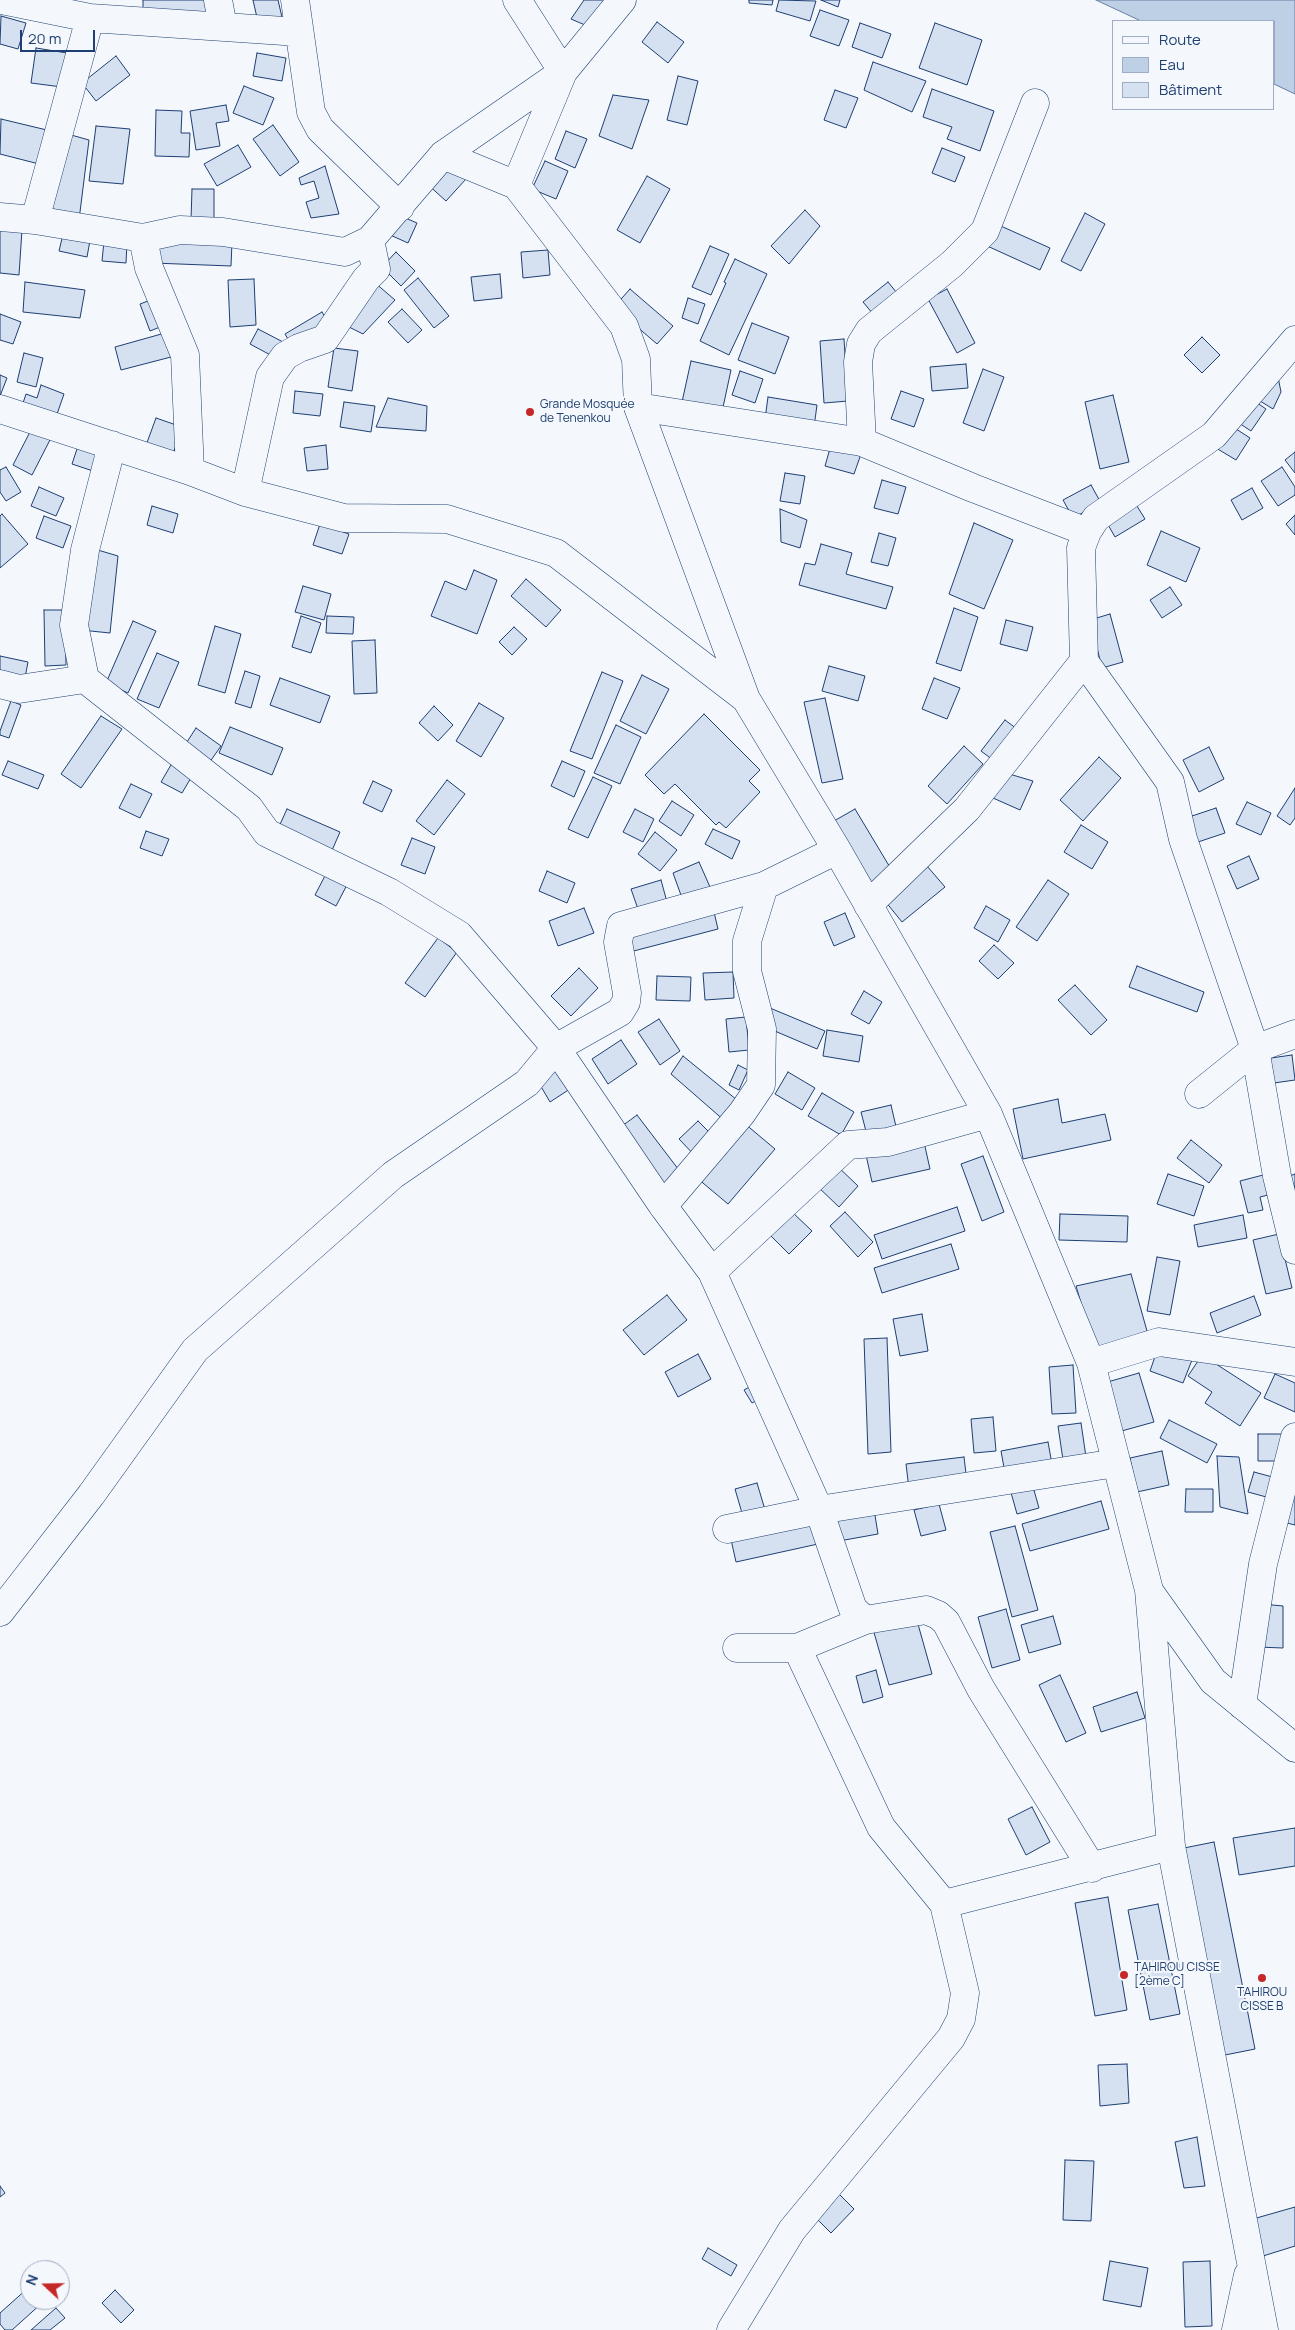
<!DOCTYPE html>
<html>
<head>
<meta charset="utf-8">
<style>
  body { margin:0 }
  #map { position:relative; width:1295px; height:2330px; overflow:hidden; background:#f4f7fb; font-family:Manrope,sans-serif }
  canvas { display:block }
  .legend { position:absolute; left:1112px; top:20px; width:162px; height:90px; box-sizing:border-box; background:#f4f7fb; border:1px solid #9eadc5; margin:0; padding:6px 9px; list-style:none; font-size:15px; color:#1d3f73 }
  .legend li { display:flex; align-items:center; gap:10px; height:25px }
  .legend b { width:25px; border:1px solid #9eadc5 }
  .north { position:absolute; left:20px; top:2260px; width:50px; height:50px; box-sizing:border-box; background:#f4f7fb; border:1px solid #9eadc5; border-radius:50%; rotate:291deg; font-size:14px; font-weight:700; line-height:20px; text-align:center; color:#1d3f73 }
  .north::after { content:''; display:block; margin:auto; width:18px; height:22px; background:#c62828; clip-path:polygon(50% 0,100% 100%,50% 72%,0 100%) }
  .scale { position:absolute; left:20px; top:30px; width:75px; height:22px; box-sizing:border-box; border:2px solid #1d3f73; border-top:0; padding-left:6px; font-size:15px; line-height:18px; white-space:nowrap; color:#1d3f73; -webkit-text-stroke:4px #f4f7fb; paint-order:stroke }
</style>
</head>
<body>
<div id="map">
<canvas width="1295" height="2330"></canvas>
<ul class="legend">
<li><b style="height:6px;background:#f4f7fb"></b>Route</li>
<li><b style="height:14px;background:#bed0e5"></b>Eau</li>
<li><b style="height:14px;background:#d5e0f0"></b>Bâtiment</li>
</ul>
<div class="north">N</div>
<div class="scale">20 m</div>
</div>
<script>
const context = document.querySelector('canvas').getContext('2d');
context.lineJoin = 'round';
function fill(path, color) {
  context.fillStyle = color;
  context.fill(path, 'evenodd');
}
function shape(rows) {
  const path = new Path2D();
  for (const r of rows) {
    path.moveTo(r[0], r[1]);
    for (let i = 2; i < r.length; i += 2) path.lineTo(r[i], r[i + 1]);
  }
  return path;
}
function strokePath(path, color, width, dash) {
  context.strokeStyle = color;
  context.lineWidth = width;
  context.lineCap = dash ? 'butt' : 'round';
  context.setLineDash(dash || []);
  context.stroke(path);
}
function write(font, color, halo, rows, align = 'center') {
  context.font = font + ' Manrope,sans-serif';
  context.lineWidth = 4;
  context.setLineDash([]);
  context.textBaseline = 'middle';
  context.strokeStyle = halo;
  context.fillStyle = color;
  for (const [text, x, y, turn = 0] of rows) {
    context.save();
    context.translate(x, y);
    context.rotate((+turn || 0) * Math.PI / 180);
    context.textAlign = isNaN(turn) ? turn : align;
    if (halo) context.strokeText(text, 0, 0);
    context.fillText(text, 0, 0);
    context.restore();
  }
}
const water = shape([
  [1096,0,1295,0,1295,94,1274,84,1274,21,1141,21,1096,0]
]);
const building = shape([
  [143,0,213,0,212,18,143,17,143,0],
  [253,0,278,0,284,26,260,31,253,0],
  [584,0,610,0,592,28,571,19,584,0],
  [749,0,773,0,772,5,749,3,749,0],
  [779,0,816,1,810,21,776,11,779,0],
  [821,0,840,0,838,7,821,0],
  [820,10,849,20,839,46,810,36,820,10],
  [1,16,26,23,18,49,0,44,1,16],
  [657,22,684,42,668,63,642,42,657,22],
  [860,23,891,34,882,58,852,47,860,23],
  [935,23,982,40,967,85,919,68,935,23],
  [36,48,67,53,62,87,31,83,36,48],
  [257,53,286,58,282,81,253,76,257,53],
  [116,56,130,75,96,101,82,83,116,56],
  [873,62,926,81,912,112,864,90,873,62],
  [678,76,698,81,687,125,667,120,678,76],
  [244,86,274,98,263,125,233,113,244,86],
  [932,89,994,111,980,151,947,139,952,127,923,117,932,89],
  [835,90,858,98,846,128,824,120,835,90],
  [613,95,649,100,632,149,599,136,613,95],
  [226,105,229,121,216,123,220,146,196,150,190,111,226,105],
  [156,110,182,111,181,133,190,133,189,157,155,156,156,110],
  [1,119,51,131,43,165,0,154,1,119],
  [273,125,299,162,280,176,253,139,273,125],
  [96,126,130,129,123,184,89,181,96,126],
  [566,131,587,139,575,168,555,159,566,131],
  [64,133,89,140,79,220,48,214,64,133],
  [238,145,251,167,217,186,204,164,238,145],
  [942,148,965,157,955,182,932,173,942,148],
  [444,160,466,179,446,201,425,182,444,160],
  [545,161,568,171,556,199,532,189,545,161],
  [325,166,339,214,311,218,306,202,319,198,314,181,301,185,299,178,325,166],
  [647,176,670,189,640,243,617,230,647,176],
  [192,189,214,189,214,221,191,220,192,189],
  [805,210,820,226,789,264,771,246,805,210],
  [1085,213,1105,224,1081,271,1061,261,1085,213],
  [396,214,417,223,408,243,388,234,396,214],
  [994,223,1050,248,1040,270,985,245,994,223],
  [0,228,22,230,19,275,0,273,0,228],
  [64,230,91,235,87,257,59,251,64,230],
  [155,239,232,242,231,266,153,263,155,239],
  [104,241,127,243,126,263,102,261,104,241],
  [710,246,729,254,711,295,692,287,710,246],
  [548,250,550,275,523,278,521,252,548,250],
  [396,252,415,271,401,286,382,267,396,252],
  [735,259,767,274,729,355,700,341,726,283,724,282,735,259],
  [500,274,502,298,474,301,471,277,500,274],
  [418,278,449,316,434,328,404,290,418,278],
  [254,279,256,325,230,327,228,280,254,279],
  [25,282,85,290,80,318,23,312,25,282],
  [374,282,395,300,363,334,339,322,374,282],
  [888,282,897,293,873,314,863,302,888,282],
  [630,289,673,326,657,344,614,307,630,289],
  [947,289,975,343,957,353,928,299,947,289],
  [156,298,165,325,150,331,140,304,156,298],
  [688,298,705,304,698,324,682,318,688,298],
  [402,309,422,330,408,343,388,322,402,309],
  [322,312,330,325,292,346,285,334,322,312],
  [0,314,21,322,13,344,0,340,0,314],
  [752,323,789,337,775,374,738,360,752,323],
  [258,329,285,343,276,358,250,344,258,329],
  [165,333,171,357,121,370,115,347,165,333],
  [1202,337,1220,355,1202,373,1184,355,1202,337],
  [844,339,848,401,824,403,820,341,844,339],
  [334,348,358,351,352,391,328,387,334,348],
  [24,353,43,358,36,387,17,382,24,353],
  [691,361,731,370,722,412,682,402,691,361],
  [966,364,968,388,932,391,930,367,966,364],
  [983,369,1004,377,984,431,963,423,983,369],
  [740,371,763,379,755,403,732,395,740,371],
  [0,375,7,378,0,396,0,375],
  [1278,377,1281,392,1273,409,1252,396,1278,377],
  [41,385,64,394,56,417,22,406,26,394,37,398,41,385],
  [295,391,323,394,320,416,293,413,295,391],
  [901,391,924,399,914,427,891,419,901,391],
  [1113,395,1129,462,1100,469,1085,402,1113,395],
  [768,397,817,405,814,427,765,419,768,397],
  [388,398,427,406,426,431,376,427,388,398],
  [1250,398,1266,409,1251,431,1236,421,1250,398],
  [344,402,375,406,371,432,340,427,344,402],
  [156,418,182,427,172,457,145,448,156,418],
  [1230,425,1250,438,1236,460,1216,448,1230,425],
  [32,428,51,438,32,475,13,465,32,428],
  [79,443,103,452,96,472,72,464,79,443],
  [326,445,328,469,307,471,304,448,326,445],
  [831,445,861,454,854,474,825,466,831,445],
  [1295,452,1295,473,1285,460,1295,452],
  [6,467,21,492,6,501,0,492,0,470,6,467],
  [1282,467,1295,487,1295,495,1278,506,1261,481,1282,467],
  [785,473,805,476,800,504,780,501,785,473],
  [882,480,906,487,898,514,874,508,882,480],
  [1091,485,1101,503,1073,518,1063,500,1091,485],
  [39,487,64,498,56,516,31,506,39,487],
  [1252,488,1263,508,1242,520,1231,500,1252,488],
  [1132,498,1145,519,1115,537,1103,516,1132,498],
  [152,506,178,514,173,533,147,525,152,506],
  [780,509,807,520,800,548,781,542,780,509],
  [2,514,28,544,0,568,0,516,2,514],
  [1295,515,1295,535,1286,524,1295,515],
  [44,516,71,526,63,548,36,538,44,516],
  [974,523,1013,540,984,609,949,594,974,523],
  [320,524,349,534,342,554,313,545,320,524],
  [1161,531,1200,548,1186,582,1147,565,1161,531],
  [879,533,896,538,888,566,871,562,879,533],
  [821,544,852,553,846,574,893,587,886,609,799,585,805,563,815,565,821,544],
  [91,548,118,556,110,633,81,630,91,548],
  [474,570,497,580,477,634,431,616,445,581,466,590,474,570],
  [526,579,561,610,546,627,511,596,526,579],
  [303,586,331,594,324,620,295,612,303,586],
  [1170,587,1182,605,1162,618,1150,600,1170,587],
  [954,608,978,617,961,671,936,663,954,608],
  [44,610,65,610,66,665,45,666,44,610],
  [1110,614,1123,662,1102,668,1090,620,1110,614],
  [301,616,321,623,311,653,292,647,301,616],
  [327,616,354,617,353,634,326,633,327,616],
  [1006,620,1033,627,1027,651,1000,644,1006,620],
  [133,621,156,631,128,693,106,683,133,621],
  [215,626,241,634,225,693,198,685,215,626],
  [514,627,527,639,512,655,499,642,514,627],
  [375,640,377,693,354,694,352,641,375,640],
  [157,653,179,662,159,708,137,699,157,653],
  [0,656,28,662,24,683,0,678,0,656],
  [829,666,865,676,858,701,822,691,829,666],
  [245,671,260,676,251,708,235,703,245,671],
  [602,672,623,681,592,759,570,751,602,672],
  [642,675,669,689,646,734,620,721,642,675],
  [280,678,330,696,320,723,270,705,280,678],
  [934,678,960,688,947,719,922,709,934,678],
  [825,698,843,779,822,783,804,702,825,698],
  [11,701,21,705,9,738,0,735,0,731,11,701],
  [479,703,504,718,481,757,456,741,479,703],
  [434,706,453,725,438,741,419,723,434,706],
  [704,714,760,770,749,781,760,792,726,828,719,822,716,825,675,784,664,794,645,775,704,714],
  [101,716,122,729,81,788,61,774,101,716],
  [1005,720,1017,729,993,760,981,751,1005,720],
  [616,725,641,737,620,784,594,773,616,725],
  [230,727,283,748,272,775,219,753,230,727],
  [196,728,221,746,209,763,185,745,196,728],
  [964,746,983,764,947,804,928,786,964,746],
  [1209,747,1224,779,1199,792,1183,760,1209,747],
  [1099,757,1121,778,1083,821,1060,800,1099,757],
  [175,758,195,771,182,793,161,782,175,758],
  [8,761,44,775,38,789,2,775,8,761],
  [562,761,585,771,574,797,551,786,562,761],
  [999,771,1033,781,1020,810,984,794,999,771],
  [593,777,612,786,588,838,568,829,593,777],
  [447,780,465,794,434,835,416,821,447,780],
  [373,781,392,790,382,812,363,803,373,781],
  [131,784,152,794,140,818,119,808,131,784],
  [1295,788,1295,818,1290,825,1277,816,1295,788],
  [672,801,694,815,681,836,659,821,672,801],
  [1247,802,1271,813,1261,835,1236,824,1247,802],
  [1216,808,1225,833,1198,842,1189,817,1216,808],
  [287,809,340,832,330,855,277,831,287,809],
  [635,809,654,819,643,842,623,832,635,809],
  [855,809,894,874,874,886,834,821,855,809],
  [1081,825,1108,842,1092,869,1064,852,1081,825],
  [713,829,740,841,732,859,705,844,713,829],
  [146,831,169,839,162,856,140,848,146,831],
  [655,832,677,850,660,871,638,854,655,832],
  [412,838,435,847,425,874,401,865,412,838],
  [1249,856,1259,879,1237,889,1227,866,1249,856],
  [699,862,710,887,682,898,673,873,699,862],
  [927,866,945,887,902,922,885,901,927,866],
  [328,870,349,881,336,906,315,895,328,870],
  [547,871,575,883,567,903,539,891,547,871],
  [661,880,667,902,639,912,631,889,661,880],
  [1048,880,1069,894,1037,941,1016,927,1048,880],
  [986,906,1010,920,998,942,974,928,986,906],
  [584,908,594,933,558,946,549,921,584,908],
  [713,908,718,929,626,953,621,931,713,908],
  [845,913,855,937,834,946,824,922,845,913],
  [438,938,457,952,425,997,405,983,438,938],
  [994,945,1014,963,998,979,979,961,994,945],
  [1137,966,1204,992,1197,1012,1129,987,1137,966],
  [579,968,598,988,571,1016,551,996,579,968],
  [733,972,734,998,705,1000,703,973,733,972],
  [657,976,691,977,690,1001,656,1000,657,976],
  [1075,985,1107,1020,1091,1035,1058,1000,1075,985],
  [864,991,882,1002,869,1024,851,1014,864,991],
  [770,1008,825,1031,817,1049,763,1026,770,1008],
  [746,1017,749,1050,729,1052,726,1019,746,1017],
  [659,1019,680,1051,660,1065,638,1032,659,1019],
  [827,1030,863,1036,859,1062,823,1056,827,1030],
  [621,1040,637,1064,608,1084,592,1059,621,1040],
  [1292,1055,1295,1080,1267,1084,1264,1059,1292,1055],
  [683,1056,737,1100,726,1122,671,1074,683,1056],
  [559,1063,573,1087,550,1102,536,1078,559,1063],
  [738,1065,748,1070,739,1090,729,1085,738,1065],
  [788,1072,815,1088,802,1110,775,1094,788,1072],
  [822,1093,854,1112,841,1135,808,1116,822,1093],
  [1058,1099,1062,1123,1105,1114,1111,1140,1023,1159,1013,1109,1058,1099],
  [891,1105,897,1131,868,1139,861,1112,891,1105],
  [637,1115,685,1178,666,1192,618,1129,637,1115],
  [698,1121,717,1140,698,1159,679,1139,698,1121],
  [744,1123,775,1149,728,1204,697,1178,744,1123],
  [1191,1140,1222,1165,1209,1183,1177,1158,1191,1140],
  [924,1142,930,1169,872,1182,866,1155,924,1142],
  [983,1156,1004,1212,982,1221,961,1164,983,1156],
  [834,1163,858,1186,839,1207,815,1184,834,1163],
  [1168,1174,1204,1186,1194,1216,1157,1204,1168,1174],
  [1267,1174,1272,1194,1260,1197,1263,1210,1248,1213,1240,1181,1267,1174],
  [1295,1174,1295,1188,1290,1176,1295,1174],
  [957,1207,965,1231,882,1259,874,1235,957,1207],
  [790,1210,812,1231,789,1254,768,1233,790,1210],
  [845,1212,873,1242,858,1257,830,1226,845,1212],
  [1060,1214,1128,1216,1127,1242,1059,1240,1060,1214],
  [1243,1215,1247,1238,1198,1247,1194,1225,1243,1215],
  [1279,1234,1292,1288,1266,1294,1253,1240,1279,1234],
  [951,1244,959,1269,882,1293,874,1268,951,1244],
  [1157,1257,1180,1261,1170,1315,1147,1311,1157,1257],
  [1131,1274,1147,1331,1095,1350,1076,1286,1131,1274],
  [667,1295,687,1320,644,1355,623,1330,667,1295],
  [1254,1296,1261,1315,1217,1333,1210,1313,1254,1296],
  [922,1314,928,1351,900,1356,893,1319,922,1314],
  [887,1338,891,1452,868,1454,864,1339,887,1338],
  [1158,1348,1192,1360,1183,1383,1150,1371,1158,1348],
  [698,1354,711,1379,678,1397,665,1372,698,1354],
  [1202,1355,1261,1393,1240,1426,1205,1403,1212,1392,1188,1376,1202,1355],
  [1073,1365,1076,1413,1052,1414,1049,1367,1073,1365],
  [1139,1373,1154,1422,1118,1432,1104,1383,1139,1373],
  [1275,1374,1295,1383,1295,1412,1264,1398,1275,1374],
  [753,1385,761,1398,752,1403,744,1390,753,1385],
  [993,1417,996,1451,974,1453,971,1419,993,1417],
  [1169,1420,1217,1444,1207,1463,1160,1438,1169,1420],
  [1081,1423,1086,1457,1063,1460,1058,1426,1081,1423],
  [1258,1434,1282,1434,1282,1461,1258,1461,1258,1434],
  [1048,1442,1052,1464,1005,1473,1001,1451,1048,1442],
  [1162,1451,1169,1485,1137,1492,1130,1458,1162,1451],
  [1217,1456,1239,1457,1248,1514,1220,1507,1217,1456],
  [964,1457,967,1482,909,1489,906,1464,964,1457],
  [1254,1472,1276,1478,1270,1498,1248,1492,1254,1472],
  [1295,1477,1295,1525,1283,1522,1295,1477],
  [757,1483,766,1513,744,1520,735,1489,757,1483],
  [1032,1483,1039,1508,1017,1514,1010,1489,1032,1483],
  [1186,1489,1213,1489,1213,1512,1185,1512,1186,1489],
  [1101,1501,1109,1529,1030,1551,1022,1524,1101,1501],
  [939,1504,946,1530,921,1536,914,1510,939,1504],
  [874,1509,878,1534,839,1541,835,1515,874,1509],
  [812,1517,818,1544,736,1562,730,1535,812,1517],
  [1015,1526,1038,1610,1012,1617,990,1532,1015,1526],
  [1262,1604,1283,1606,1283,1648,1257,1647,1262,1604],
  [1006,1609,1020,1660,992,1668,978,1617,1006,1609],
  [1053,1616,1061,1644,1029,1653,1021,1625,1053,1616],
  [916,1617,932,1674,889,1685,873,1629,916,1617],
  [876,1670,883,1697,863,1703,856,1676,876,1670],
  [1060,1675,1086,1733,1066,1742,1039,1685,1060,1675],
  [1137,1692,1145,1718,1101,1732,1093,1707,1137,1692],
  [1032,1807,1050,1842,1026,1855,1008,1819,1032,1807],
  [1295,1828,1295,1866,1239,1875,1233,1838,1295,1828],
  [1214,1842,1255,2049,1220,2056,1179,1849,1214,1842],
  [1108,1897,1127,2010,1095,2016,1075,1903,1108,1897],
  [1158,1904,1180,2014,1150,2020,1128,1910,1158,1904],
  [1127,2064,1129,2103,1100,2106,1098,2065,1127,2064],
  [1197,2137,1205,2186,1184,2188,1175,2142,1197,2137],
  [1065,2160,1094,2161,1091,2221,1063,2220,1065,2160],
  [0,2186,5,2193,0,2197,0,2186],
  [837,2192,854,2209,831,2233,814,2216,837,2192],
  [1295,2207,1295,2246,1263,2256,1253,2219,1295,2207],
  [708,2248,737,2265,731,2276,702,2259,708,2248],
  [1110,2261,1148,2268,1141,2307,1103,2300,1110,2261],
  [1210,2261,1212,2326,1185,2327,1183,2262,1210,2261],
  [28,2288,30,2300,39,2300,42,2303,12,2330,5,2330,0,2324,0,2313,28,2288],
  [115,2290,134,2310,121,2323,102,2303,115,2290],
  [56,2308,65,2318,50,2330,31,2330,56,2308]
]);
const minor = shape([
  [2,0,90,18,299,32],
  [218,0,223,27],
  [295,0,311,112,320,129,400,207],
  [443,155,516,185,624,326,636,359,638,407,746,699],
  [516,185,563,72,517,0],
  [0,217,35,220,143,238,180,230,223,232,345,252,370,240,443,155,563,72,622,0],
  [35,220,90,18],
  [143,238,149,268,185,355,190,471],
  [1295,340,1214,435,1096,518,1087,532,1081,548,1084,661,1170,782,1183,839,1255,1049,1277,1176,1295,1250],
  [638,407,862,442,973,488,1087,532],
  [0,409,190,471,245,492,344,518,447,519,556,553,746,699,837,850,988,1114,1091,1363,1149,1590,1171,1846,1264,2330],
  [862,442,858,362,861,344,869,331,952,264,985,231,1035,103],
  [112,445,85,550,74,625,85,679,249,808,267,833,389,892,459,935,556,1048,663,1206,712,1272,819,1510,853,1609,865,1620,797,1648,737,1648],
  [245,492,270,377,285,356,299,348,325,339,366,279,376,269,370,240],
  [0,684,19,689,85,679],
  [868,905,967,809,1084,661],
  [1199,1094,1255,1049,1295,1034],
  [663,1206,742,1113,761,1085,762,1029,747,971,747,941,764,886],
  [712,1272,848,1145,888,1142,988,1114],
  [1091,1363,1159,1342,1295,1362],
  [727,1529,819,1510,1116,1463],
  [1149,1591,1213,1681,1295,1748],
  [0,1612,91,1495,195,1350,393,1175,527,1083,556,1048,620,1012,626,1002,627,993,618,942,621,926,764,886,837,850],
  [865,1620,926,1610,938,1615,946,1622,981,1689,1092,1868],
  [1242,1705,1263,1564,1295,1437],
  [944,1904,1171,1846],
  [731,2330,792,2230,951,2038,961,2019,965,1993,944,1904,881,1827,797,1648],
  [1236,2330,1248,2275]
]);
const markers = [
  [530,412,5,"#c62828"],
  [1124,1975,5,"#c62828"],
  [1262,1978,5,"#c62828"]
];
const poiNames = [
  ["Grande Mosquée",540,405],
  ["de Tenenkou",540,419],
  ["TAHIROU CISSE",1134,1968],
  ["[2ème C]",1134,1982],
  ["TAHIROU",1262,1993,"center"],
  ["CISSE B",1262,2007,"center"]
];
fill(water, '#bed0e5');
strokePath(water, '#687fa3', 1);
fill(building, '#d5e0f0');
strokePath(building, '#1d3f73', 1);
strokePath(minor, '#1d3f73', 29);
strokePath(minor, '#f4f7fb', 28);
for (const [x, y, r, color] of markers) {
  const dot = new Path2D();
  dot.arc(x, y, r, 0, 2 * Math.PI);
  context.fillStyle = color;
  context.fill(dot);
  strokePath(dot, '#f4f7fb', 2);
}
write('12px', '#1d3f73', '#f4f7fb', poiNames, 'left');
</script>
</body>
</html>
